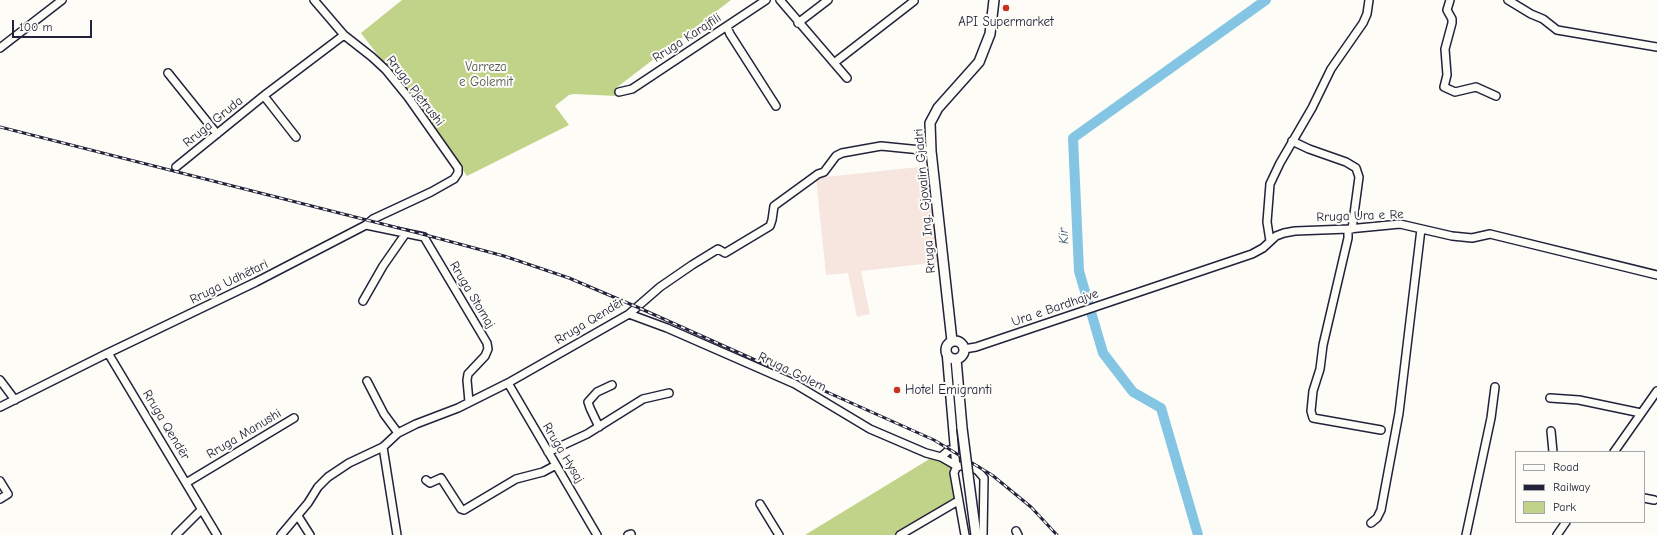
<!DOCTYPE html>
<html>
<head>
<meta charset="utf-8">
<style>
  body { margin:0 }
  #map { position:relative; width:1657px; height:535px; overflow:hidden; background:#fdfcf7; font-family:"Comic Neue",sans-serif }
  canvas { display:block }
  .legend { position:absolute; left:1515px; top:451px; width:130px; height:72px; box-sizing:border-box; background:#fdfcf7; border:1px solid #a5a5ac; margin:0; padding:5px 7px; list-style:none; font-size:12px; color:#22223b }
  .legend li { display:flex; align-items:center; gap:8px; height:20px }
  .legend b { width:20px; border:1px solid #a5a5ac }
  .scale { position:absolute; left:12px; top:20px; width:80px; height:18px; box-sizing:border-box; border:2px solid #22223b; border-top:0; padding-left:5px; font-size:12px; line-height:14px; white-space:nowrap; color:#22223b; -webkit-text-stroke:3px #fdfcf7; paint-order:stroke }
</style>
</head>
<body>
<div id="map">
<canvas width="1657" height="535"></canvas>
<ul class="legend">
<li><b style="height:5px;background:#fdfcf7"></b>Road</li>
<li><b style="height:5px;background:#22223b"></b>Railway</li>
<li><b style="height:11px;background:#c1d388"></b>Park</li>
</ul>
<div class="scale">100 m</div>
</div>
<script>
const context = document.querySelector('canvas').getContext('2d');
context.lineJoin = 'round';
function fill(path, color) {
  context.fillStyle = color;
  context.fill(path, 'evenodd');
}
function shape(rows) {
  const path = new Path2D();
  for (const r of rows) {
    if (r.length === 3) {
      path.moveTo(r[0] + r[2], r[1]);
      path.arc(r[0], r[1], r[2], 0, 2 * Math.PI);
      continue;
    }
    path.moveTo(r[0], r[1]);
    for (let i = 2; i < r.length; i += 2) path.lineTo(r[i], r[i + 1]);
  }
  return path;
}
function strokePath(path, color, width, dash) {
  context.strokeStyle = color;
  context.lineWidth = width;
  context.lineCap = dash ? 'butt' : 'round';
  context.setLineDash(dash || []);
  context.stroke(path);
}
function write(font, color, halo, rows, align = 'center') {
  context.font = font + ' "Comic Neue",sans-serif';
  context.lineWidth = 4;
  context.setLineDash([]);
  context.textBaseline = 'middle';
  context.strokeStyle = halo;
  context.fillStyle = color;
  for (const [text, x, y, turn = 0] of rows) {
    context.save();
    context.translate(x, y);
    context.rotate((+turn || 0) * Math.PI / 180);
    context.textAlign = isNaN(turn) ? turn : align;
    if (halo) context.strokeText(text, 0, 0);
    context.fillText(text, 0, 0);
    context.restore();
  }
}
const built = shape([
  [928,166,932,194,930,195,931,199,932,199,940,262,861,271,870,314,857,317,848,273,826,275,816,178]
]);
const green = shape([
  [402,0,731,0,616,88,620,94,617,96,573,94,569,95,555,106,569,125,467,176,403,88,361,33],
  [953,453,955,496,953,499,895,535,805,535,936,455]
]);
const river = shape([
  [1198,535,1161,408,1133,392,1103,353,1079,271,1073,138,1266,0]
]);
const minor = shape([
  [314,0,344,35,372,57,386,70,408,97,458,168],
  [780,0,847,78],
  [1450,0,1447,10,1452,19,1452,23,1445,49,1447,75,1444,87,1455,92,1476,87,1496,96],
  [1508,0,1531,14,1543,19,1557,30,1657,47],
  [798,23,828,0],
  [727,27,730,34,776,106],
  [0,48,62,0],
  [834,63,914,1],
  [168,73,217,134],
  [619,92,632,89,766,0],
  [264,96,296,137],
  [1292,141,1309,149,1346,162,1356,168,1359,177,1352,229],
  [176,167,266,94,344,35],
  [366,225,424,237,487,343,488,349,485,356,468,374,467,380,469,402],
  [1348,229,1348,238,1323,345,1320,369,1313,391,1311,411,1313,418,1381,430],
  [1270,241,1267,222,1270,184,1280,163,1312,108,1331,69,1363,23,1367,14,1369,0],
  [363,301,383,266,406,233],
  [629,314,667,328,795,384,870,429,926,453,941,457,955,465],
  [964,349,976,347,1252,254,1263,248,1276,236,1284,233,1295,231,1348,229,1400,224,1452,236,1472,238,1490,234,1657,275],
  [946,351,956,468,954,473,965,535],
  [108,353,217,535],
  [0,380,15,400],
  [367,381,384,414,398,433],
  [508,383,597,535],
  [1550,398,1579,400,1641,413],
  [0,407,106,354,256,282,366,225,373,219,431,192,454,179,458,173,458,168],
  [599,427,590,408,588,402,597,392,612,385],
  [1551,431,1553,452],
  [383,447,397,535],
  [548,452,587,434,643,399,669,393],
  [1614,452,1657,391],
  [941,457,949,450,954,451],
  [956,468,959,466,969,466,977,470,984,478,983,535],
  [426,480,430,483,441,478,461,509,464,510,516,479,543,472,556,465],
  [0,481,8,494,0,499],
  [186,483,294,418],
  [1644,498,1654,500],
  [760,504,779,535],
  [298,516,310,535],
  [1371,523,1377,518,1381,510,1399,413,1421,229],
  [1016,531,1018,535],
  [176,535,201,510],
  [281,535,308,503,318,487,328,477,349,463,383,447,398,433,416,424,458,408,508,383,629,314,660,287,692,265,718,249,725,253,770,226,772,220,774,206,818,174,824,172,836,156,842,153,881,146,931,151],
  [628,535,631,534],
  [900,535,958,501],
  [1466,535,1491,418,1495,387],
  [1557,535,1566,522]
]);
const major = shape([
  [952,341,931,151,930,123,938,108,979,62,990,34,994,0],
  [955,350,9],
  [956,359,962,428],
  [968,475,976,535]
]);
const rail = shape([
  [0,127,422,234,504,256,569,278,637,307,934,440,992,475,1031,507,1057,535]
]);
const majorBridge = shape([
  [962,428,968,475]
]);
const markers = [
  [1006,8,4,"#c8321e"],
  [897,390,4,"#c8321e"]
];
const poiNames = [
  ["API Supermarket",1006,22],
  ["Hotel Emigranti",905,390,"left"]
];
const streetNames = [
  ["Rruga Karajfili",687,38,-33],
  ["Rruga Pjetrushi",415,91,52],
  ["Rruga Gruda",213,122,-39],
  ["Rruga Ing. Gjovalin Gjadri",925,201,-95],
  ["Rruga Ura e Re",1360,216,-2],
  ["Rruga Udhëtari",229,282,-26],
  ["Rruga Stomaj",472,295,59],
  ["Ura e Bardhajve",1055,308,-19],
  ["Rruga Qendër",590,321,-31],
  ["Rruga Golem",792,372,26],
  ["Rruga Qendër",166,425,59],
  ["Rruga Manushi",244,434,-31],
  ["Rruga Hysaj",563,453,59]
];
const parkNames = [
  ["Varreza",486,67],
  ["e Golemit",486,82]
];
const waterNames = [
  ["Kir",1064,236,-92]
];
fill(built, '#f7e5e0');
fill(green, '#c1d388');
strokePath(river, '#84c5e4', 10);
strokePath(minor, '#22223b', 10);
strokePath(major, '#22223b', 12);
strokePath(minor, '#fdfcf7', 7);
strokePath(major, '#fdfcf7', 9);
strokePath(rail, '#22223b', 3);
strokePath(rail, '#fdfcf7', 1.5, [4.5]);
strokePath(majorBridge, '#22223b', 12, []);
strokePath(majorBridge, '#fdfcf7', 9);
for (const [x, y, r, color] of markers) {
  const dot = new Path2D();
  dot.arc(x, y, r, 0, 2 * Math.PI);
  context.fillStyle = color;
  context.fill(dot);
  strokePath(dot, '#fdfcf7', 1.5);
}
write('13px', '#22223b', '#fdfcf7', poiNames);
write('13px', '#22223b', '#fdfcf7', streetNames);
write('13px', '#525752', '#fdfcf7', parkNames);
write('italic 14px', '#445b76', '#fdfcf7', waterNames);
</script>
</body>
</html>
